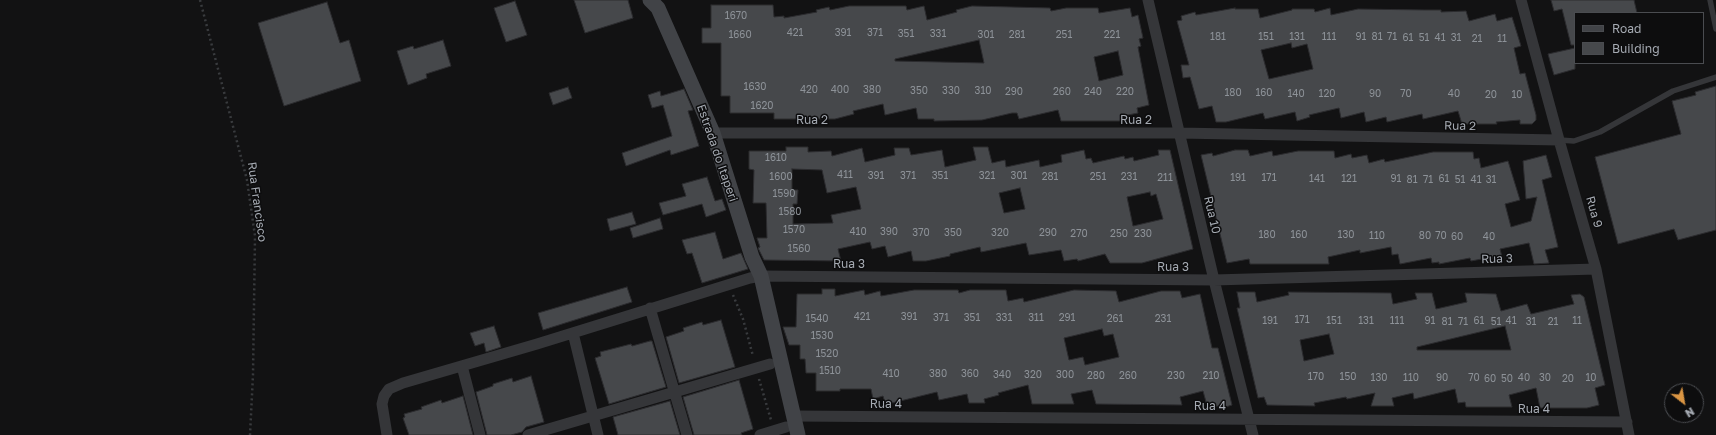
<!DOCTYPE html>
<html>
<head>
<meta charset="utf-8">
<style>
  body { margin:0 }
  #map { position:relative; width:1716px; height:435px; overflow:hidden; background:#121213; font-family:"Golos Text",sans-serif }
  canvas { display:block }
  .legend { position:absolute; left:1574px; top:12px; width:130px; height:52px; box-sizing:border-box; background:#0d0d0e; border:1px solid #4a4c50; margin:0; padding:5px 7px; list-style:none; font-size:12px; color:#a5aab2 }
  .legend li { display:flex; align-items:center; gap:8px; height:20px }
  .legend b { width:20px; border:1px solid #4a4c50 }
  .north { position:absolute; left:1664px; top:383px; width:40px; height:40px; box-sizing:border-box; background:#0d0d0e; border:1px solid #4a4c50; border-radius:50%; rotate:149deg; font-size:11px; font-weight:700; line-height:16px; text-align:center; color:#a5aab2 }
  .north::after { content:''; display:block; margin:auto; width:14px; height:18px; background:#da9543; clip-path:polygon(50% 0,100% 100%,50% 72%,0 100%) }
</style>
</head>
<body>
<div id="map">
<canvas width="1716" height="435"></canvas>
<ul class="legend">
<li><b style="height:5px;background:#414347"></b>Road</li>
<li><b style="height:11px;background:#46484b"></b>Building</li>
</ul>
<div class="north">N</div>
</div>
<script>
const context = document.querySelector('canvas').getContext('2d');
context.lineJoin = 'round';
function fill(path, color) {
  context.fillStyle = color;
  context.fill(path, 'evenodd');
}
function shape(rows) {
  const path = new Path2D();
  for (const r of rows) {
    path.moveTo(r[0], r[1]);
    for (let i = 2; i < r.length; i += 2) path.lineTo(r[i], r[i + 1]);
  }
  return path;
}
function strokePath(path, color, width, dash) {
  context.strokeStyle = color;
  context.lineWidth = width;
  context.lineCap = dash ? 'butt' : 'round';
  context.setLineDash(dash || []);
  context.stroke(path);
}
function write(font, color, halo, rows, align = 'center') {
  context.font = font + ' "Golos Text",sans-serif';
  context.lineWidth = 3;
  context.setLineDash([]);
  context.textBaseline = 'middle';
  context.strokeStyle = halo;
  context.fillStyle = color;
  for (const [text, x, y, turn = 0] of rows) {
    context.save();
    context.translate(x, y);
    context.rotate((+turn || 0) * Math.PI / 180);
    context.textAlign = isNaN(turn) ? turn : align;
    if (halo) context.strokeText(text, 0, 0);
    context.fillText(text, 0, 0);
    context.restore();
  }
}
const building = shape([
  [574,0,628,0,633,18,585,33,574,0],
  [1551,0,1634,0,1637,13,1575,13,1575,45,1571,45,1562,9,1554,11,1551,0],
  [515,1,527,35,506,42,494,8,515,1],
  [327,2,340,43,349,40,361,81,284,106,258,23,327,2],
  [711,5,773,5,774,17,784,16,784,18,817,12,816,10,829,7,830,10,849,6,906,6,907,10,924,6,927,20,957,12,956,10,972,6,1050,8,1051,11,1066,8,1098,8,1099,13,1130,8,1132,17,1138,15,1143,38,1139,39,1141,46,1138,47,1149,105,1137,108,1138,113,1123,116,1124,121,1061,121,1058,110,1019,119,1017,113,1012,113,982,120,934,121,934,119,918,119,916,108,885,115,883,104,853,111,854,114,835,119,774,119,774,113,730,113,730,96,721,96,721,43,702,43,702,28,711,28,711,5],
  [979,40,984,63,895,61,895,59,979,40],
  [1118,51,1123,75,1099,81,1094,57,1118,51],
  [1235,8,1235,9,1258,9,1260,18,1292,10,1292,9,1314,9,1315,12,1330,8,1331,15,1358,9,1425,10,1441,10,1441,12,1466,11,1469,21,1495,14,1497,21,1512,17,1521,46,1514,48,1520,74,1525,73,1536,115,1536,120,1532,124,1520,124,1520,120,1496,122,1497,124,1462,124,1458,111,1423,119,1422,114,1387,122,1386,117,1366,122,1364,112,1341,118,1339,108,1309,115,1310,117,1297,121,1295,112,1265,119,1263,113,1226,122,1216,122,1212,106,1199,109,1190,77,1183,78,1181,65,1189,65,1177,21,1182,20,1181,16,1195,12,1196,15,1235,8],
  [1291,43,1292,48,1307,44,1313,69,1269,79,1261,50,1291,43],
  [443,40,451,66,426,74,427,78,408,85,397,51,413,46,414,49,443,40],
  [1575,48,1575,69,1554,75,1548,54,1575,48],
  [1716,86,1716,230,1678,240,1674,229,1618,244,1595,157,1681,134,1672,101,1696,95,1695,92,1716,86],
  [568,87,572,98,553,105,549,93,568,87],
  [684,89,693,110,688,111,699,146,671,155,670,150,626,166,622,153,672,136,663,105,652,108,648,95,660,91,661,96,684,89],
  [786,147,808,147,808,152,831,151,832,156,862,148,865,162,895,155,894,148,909,148,911,155,942,150,945,167,976,160,973,147,988,147,992,163,1005,160,1006,167,1039,160,1040,167,1062,162,1061,155,1084,150,1086,159,1091,158,1093,163,1124,156,1125,159,1133,157,1134,161,1159,155,1158,150,1170,150,1193,249,1142,263,1110,263,1105,254,1078,261,1077,259,1064,261,1061,250,1029,255,1026,243,981,252,980,247,950,254,950,256,926,261,913,261,911,251,888,257,885,246,872,249,870,242,838,249,841,261,764,260,758,248,760,247,757,238,767,238,766,203,753,203,754,170,749,169,749,151,786,151,786,147],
  [792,169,822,170,827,193,856,187,861,209,831,215,833,223,793,224,793,204,797,204,798,190,792,190,792,169],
  [1020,188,1025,209,1004,213,999,193,1020,188],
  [1150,192,1151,196,1156,194,1163,219,1133,226,1127,197,1150,192],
  [1235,150,1248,150,1250,156,1272,151,1273,156,1298,151,1334,151,1335,158,1351,154,1352,158,1367,155,1369,163,1384,159,1385,162,1433,152,1473,152,1474,159,1479,158,1481,168,1508,161,1520,200,1505,204,1511,227,1531,221,1537,197,1526,199,1523,161,1546,155,1552,177,1542,180,1558,247,1545,250,1549,263,1534,264,1529,243,1500,249,1502,257,1487,261,1487,258,1471,261,1470,258,1439,264,1439,262,1432,263,1431,258,1400,264,1398,254,1392,255,1391,247,1360,253,1360,250,1328,257,1329,264,1250,264,1249,259,1227,263,1201,155,1212,153,1213,156,1235,150],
  [707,177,715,201,722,199,726,210,706,217,702,204,663,215,659,203,686,196,682,184,707,177],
  [632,212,636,224,610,231,607,219,632,212],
  [660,218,663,229,633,238,630,228,660,218],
  [715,232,723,259,741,253,748,269,702,283,692,253,687,254,682,240,715,232],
  [627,287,632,302,543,330,538,313,627,287],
  [822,289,835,289,835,296,864,290,865,295,880,291,881,296,914,290,958,290,959,293,970,290,1006,290,1008,301,1023,298,1024,302,1074,290,1116,291,1119,302,1161,291,1180,291,1182,298,1200,294,1212,348,1218,348,1232,405,1219,409,1218,406,1208,409,1203,391,1180,397,1182,405,1096,404,1092,390,1071,394,1074,404,1032,404,1028,385,998,393,999,395,984,399,985,403,969,403,967,394,939,400,937,392,892,403,885,403,883,396,873,399,871,389,840,389,840,391,816,391,816,373,806,373,805,359,800,359,800,345,789,345,783,327,796,327,797,294,822,294,822,289],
  [1102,329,1104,336,1113,334,1119,357,1085,365,1083,357,1069,360,1064,338,1102,329],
  [1237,292,1255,292,1257,302,1289,295,1288,292,1391,293,1393,304,1417,299,1415,293,1432,293,1436,309,1467,302,1465,293,1496,294,1501,311,1527,304,1531,314,1574,304,1571,295,1580,294,1584,297,1605,385,1595,388,1599,405,1587,408,1540,408,1536,388,1509,395,1512,407,1466,407,1465,402,1458,403,1455,389,1414,399,1413,393,1392,398,1394,406,1371,406,1375,393,1347,399,1346,397,1314,403,1315,406,1267,405,1264,397,1258,398,1237,308,1240,308,1237,292],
  [1505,326,1511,350,1417,350,1417,347,1505,326],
  [1329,334,1334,354,1304,361,1300,340,1329,334],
  [721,320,735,367,679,383,666,337,684,331,683,328,702,322,703,325,721,320],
  [494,326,501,347,486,352,484,343,475,346,470,333,494,326],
  [650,341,652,341,666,387,609,404,595,358,601,356,600,352,631,344,632,346,650,341],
  [531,376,544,422,526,427,522,432,511,435,487,435,476,392,493,386,493,384,512,378,513,382,531,376],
  [739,380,753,429,741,433,742,435,694,435,683,397,739,380],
  [463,396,473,435,409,435,403,418,405,417,404,414,422,409,421,407,441,400,442,403,463,396],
  [670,401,680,435,618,435,613,417,670,401]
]);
const path = shape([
  [200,0,247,180,255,236,253,375,250,435],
  [733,295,743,319,753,356],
  [759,379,771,420]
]);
const lane = shape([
  [1710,0,1716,29],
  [1559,140,1574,141,1600,132,1673,91,1716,77]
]);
const street = shape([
  [1148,0,1214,280,1253,435],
  [1521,0,1559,140,1596,269,1629,435],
  [713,133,1179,133,1559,140],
  [650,308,687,435],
  [573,333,598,435],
  [462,366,480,435],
  [793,416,1627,422],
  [387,435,382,404,384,396,389,389,403,383,537,344,750,278,761,276,1214,280,1596,269],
  [528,435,770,364],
  [760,435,786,427]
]);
const secondary = shape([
  [650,0,658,8,713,133,752,257,761,276,798,435]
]);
const numberNames = [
  ["1670",736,16],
  ["421",795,33],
  ["391",843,33],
  ["371",875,33],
  ["351",906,34],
  ["331",938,34],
  ["1660",740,35],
  ["301",986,35],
  ["281",1017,35],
  ["251",1064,35],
  ["221",1112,35],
  ["181",1218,37],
  ["151",1266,37],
  ["131",1297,37],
  ["111",1329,37],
  ["91",1361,37],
  ["81",1377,37],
  ["71",1392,37],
  ["61",1408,38],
  ["51",1424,38],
  ["41",1440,38],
  ["31",1456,38],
  ["21",1477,39],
  ["11",1502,39],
  ["1630",755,87],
  ["420",809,90],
  ["400",840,90],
  ["380",872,90],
  ["350",919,91],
  ["330",951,91],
  ["310",983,91],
  ["290",1014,92],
  ["260",1062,92],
  ["240",1093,92],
  ["220",1125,92],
  ["180",1233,93],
  ["160",1264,93],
  ["140",1296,94],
  ["120",1327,94],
  ["90",1375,94],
  ["70",1406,94],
  ["40",1454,94],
  ["20",1491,95],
  ["10",1517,95],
  ["1620",762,106],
  ["1610",776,158],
  ["411",845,175],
  ["391",876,176],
  ["371",908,176],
  ["351",940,176],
  ["321",987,176],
  ["301",1019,176],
  ["1600",781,177],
  ["281",1050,177],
  ["251",1098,177],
  ["231",1129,177],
  ["211",1165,178],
  ["191",1238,178],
  ["171",1269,178],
  ["141",1317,179],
  ["121",1349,179],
  ["91",1396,179],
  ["61",1444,179],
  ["81",1412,180],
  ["71",1428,180],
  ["51",1460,180],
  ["41",1476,180],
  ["31",1491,180],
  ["1590",784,194],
  ["1580",790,212],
  ["1570",794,230],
  ["410",858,232],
  ["390",889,232],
  ["370",921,233],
  ["350",953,233],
  ["320",1000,233],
  ["290",1048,233],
  ["270",1079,234],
  ["250",1119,234],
  ["230",1143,234],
  ["180",1267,235],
  ["160",1299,235],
  ["130",1346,235],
  ["110",1377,236],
  ["80",1425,236],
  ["70",1441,236],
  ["60",1457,237],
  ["40",1489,237],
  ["1560",799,249],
  ["421",862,317],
  ["391",909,317],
  ["371",941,318],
  ["351",972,318],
  ["331",1004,318],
  ["311",1036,318],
  ["291",1067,318],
  ["1540",817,319],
  ["261",1115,319],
  ["231",1163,319],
  ["171",1302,320],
  ["191",1270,321],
  ["151",1334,321],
  ["131",1366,321],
  ["111",1397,321],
  ["91",1430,321],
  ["61",1479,321],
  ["41",1511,321],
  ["11",1577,321],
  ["81",1447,322],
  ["71",1463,322],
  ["51",1496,322],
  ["31",1531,322],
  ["21",1553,322],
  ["1530",822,336],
  ["1520",827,354],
  ["1510",830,371],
  ["410",891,374],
  ["380",938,374],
  ["360",970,374],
  ["340",1002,375],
  ["320",1033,375],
  ["300",1065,375],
  ["280",1096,376],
  ["260",1128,376],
  ["230",1176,376],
  ["210",1211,376],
  ["170",1316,377],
  ["150",1348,377],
  ["130",1379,378],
  ["110",1411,378],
  ["90",1442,378],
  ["70",1474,378],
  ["40",1524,378],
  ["30",1545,378],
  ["10",1591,378],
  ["60",1490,379],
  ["50",1507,379],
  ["20",1568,379]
];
const streetNames = [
  ["Rua 2",812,120],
  ["Rua 2",1136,120],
  ["Rua 2",1460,126,1],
  ["Estrada do Itaperi",717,153,71],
  ["Rua Francisco",257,202,82],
  ["Rua 9",1594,212,74],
  ["Rua 10",1212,215,77],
  ["Rua 3",1497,259,-2],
  ["Rua 3",849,264],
  ["Rua 3",1173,267],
  ["Rua 4",886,404],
  ["Rua 4",1210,406],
  ["Rua 4",1534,409]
];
fill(building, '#46484b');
strokePath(building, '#2c2c2f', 1);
strokePath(path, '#393b3e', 2.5, [2, 3]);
strokePath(lane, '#353639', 5.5);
strokePath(street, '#353639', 11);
strokePath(secondary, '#414347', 15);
write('10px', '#8d9298', null, numberNames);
write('12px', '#a5aab2', '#0d0d0e', streetNames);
</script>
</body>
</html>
